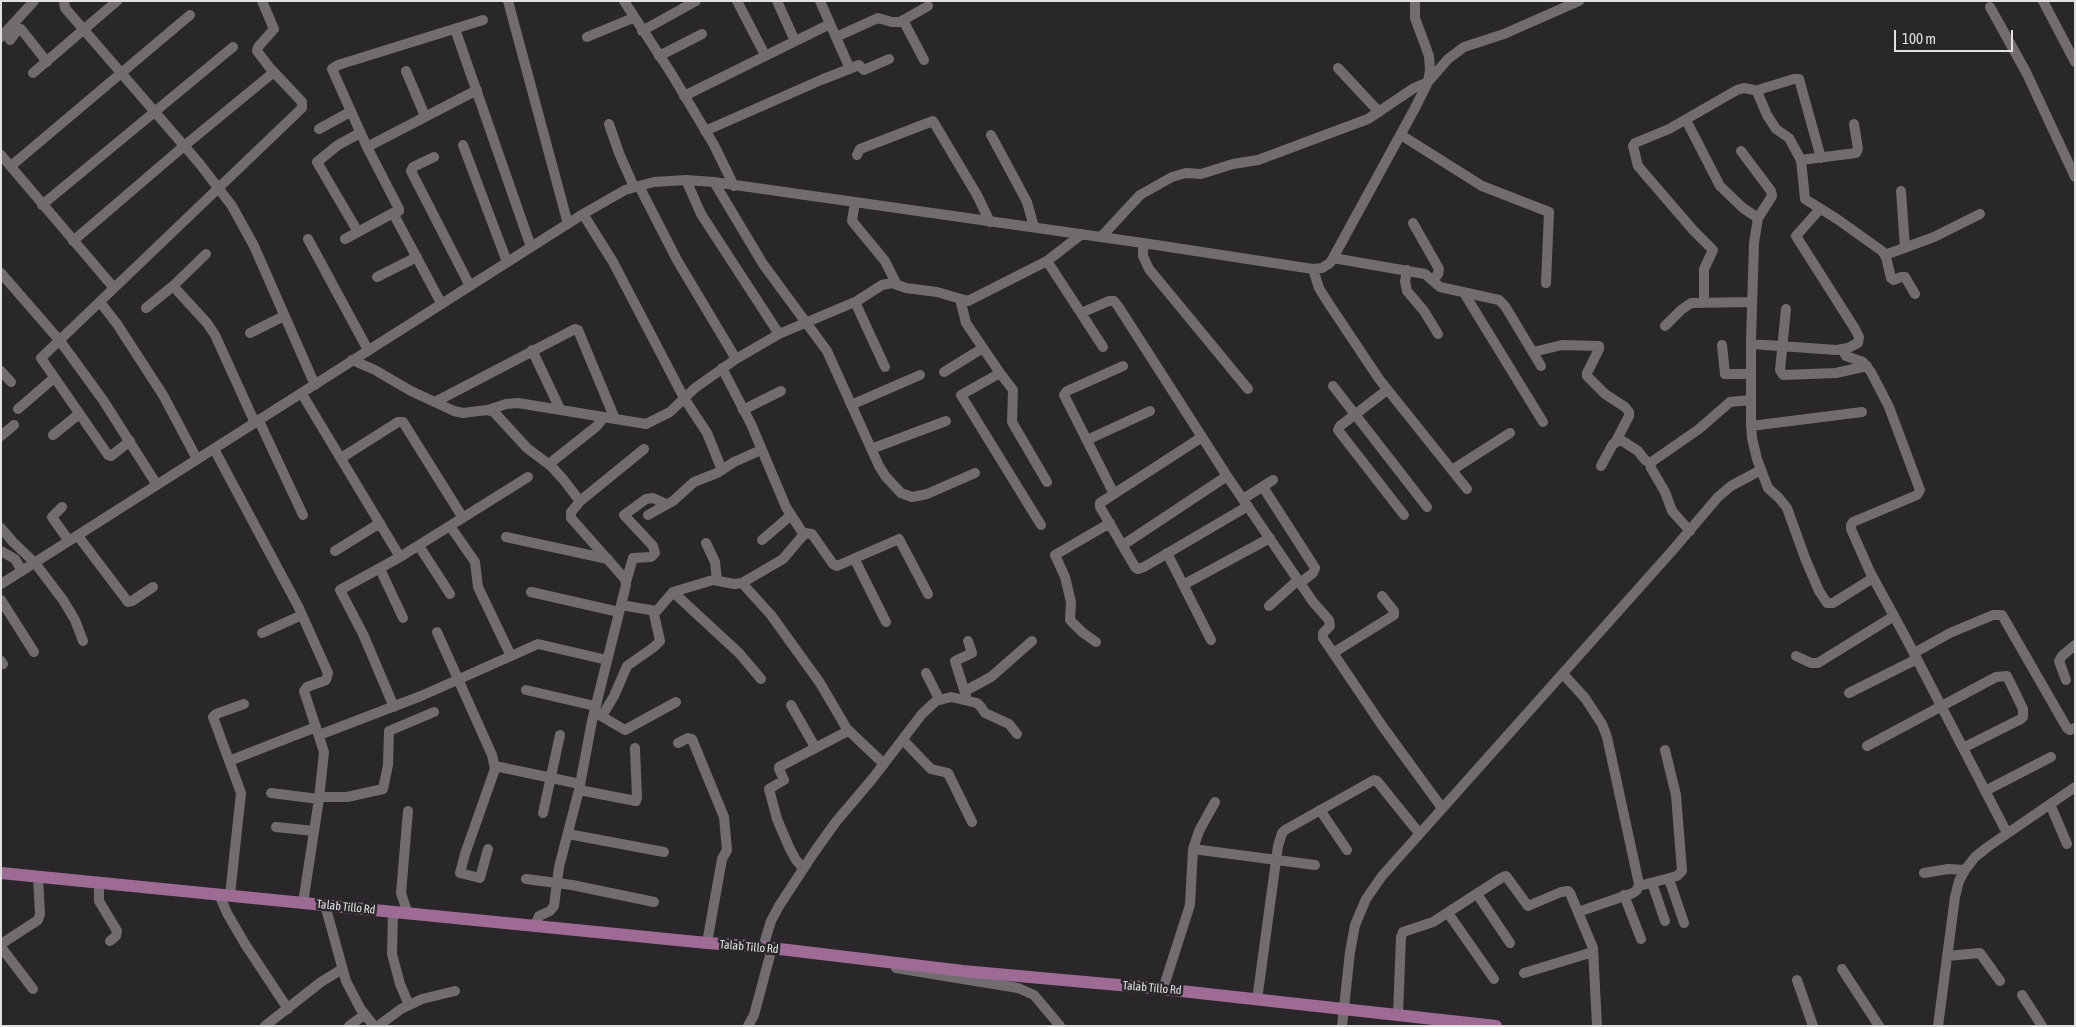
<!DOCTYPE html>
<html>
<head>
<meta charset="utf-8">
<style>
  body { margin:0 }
  #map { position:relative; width:2076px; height:1027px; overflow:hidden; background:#2a272a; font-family:"Asap Condensed",sans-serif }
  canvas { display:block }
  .frame { position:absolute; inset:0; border:2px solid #e2e0e1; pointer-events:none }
  .scale { position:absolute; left:1894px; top:30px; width:119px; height:22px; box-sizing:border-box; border:2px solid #e2e0e1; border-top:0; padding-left:6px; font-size:15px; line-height:18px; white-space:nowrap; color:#e2e0e1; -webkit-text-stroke:4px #2a272a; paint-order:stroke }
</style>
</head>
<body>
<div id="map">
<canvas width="2076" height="1027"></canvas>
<div class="frame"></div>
<div class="scale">100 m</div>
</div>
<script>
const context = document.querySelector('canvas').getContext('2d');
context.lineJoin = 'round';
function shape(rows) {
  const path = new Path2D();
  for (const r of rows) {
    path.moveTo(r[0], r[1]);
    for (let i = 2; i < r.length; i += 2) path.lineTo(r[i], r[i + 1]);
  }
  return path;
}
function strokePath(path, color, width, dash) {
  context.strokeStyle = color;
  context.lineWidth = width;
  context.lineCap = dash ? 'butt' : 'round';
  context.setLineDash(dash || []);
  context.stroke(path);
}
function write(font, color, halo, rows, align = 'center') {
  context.font = font + ' "Asap Condensed",sans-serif';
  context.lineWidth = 5;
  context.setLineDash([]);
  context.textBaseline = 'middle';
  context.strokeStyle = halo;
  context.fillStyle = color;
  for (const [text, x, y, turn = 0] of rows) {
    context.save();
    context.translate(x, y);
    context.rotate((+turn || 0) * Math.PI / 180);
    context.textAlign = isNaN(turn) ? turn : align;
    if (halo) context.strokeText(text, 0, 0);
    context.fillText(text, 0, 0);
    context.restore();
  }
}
const minor = shape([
  [64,1,65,8,199,163,232,206,254,246,315,385],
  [508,1,568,224],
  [624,1,671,73,714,145,734,186],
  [737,1,765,55],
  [777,1,795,41],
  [820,1,850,69],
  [2043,1,2075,62],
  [1990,7,2026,72,2075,177],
  [903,20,924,60],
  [455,29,531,247],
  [642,31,696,1],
  [1,37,34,1],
  [587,37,633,18],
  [836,37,878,18,892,22,900,22,928,6],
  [10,40,18,29,21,29,47,62],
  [659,56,702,34],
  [1338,68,1379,112],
  [406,71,425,116],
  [33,73,117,1],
  [684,96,830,24],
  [1686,120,1720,186,1743,208,1758,218],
  [609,124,619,153,634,187],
  [319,129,350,112],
  [705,131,821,80,859,65,864,70,889,59],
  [991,135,1027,202,1034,227],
  [1401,135,1482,186,1549,212,1546,283],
  [463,145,507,262],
  [367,147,477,90],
  [1741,151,1771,191,1772,196,1758,218,1754,243,1751,340,1751,422,1752,438,1757,459,1768,488,1779,498,1787,508,1805,558,1819,591,1827,603,1833,603,1873,578],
  [1,155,114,288],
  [857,155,860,149,933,121,977,195,990,222],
  [434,157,413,167,411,171,470,286],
  [1821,158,1799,79,1794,79,1761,89,1758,94,1767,115,1776,129,1789,138,1801,160,1805,199,1837,219,1882,251,1886,257,1891,278,1894,280,1901,277,1905,277,1915,294],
  [1801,160,1856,153,1858,149,1854,124],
  [11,166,190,15],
  [686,180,701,214,779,334],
  [714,182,763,264,827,351,879,466,886,477,901,493,912,497,927,494,975,473],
  [639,186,677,260,736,359],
  [1901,191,1905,248],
  [855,202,852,221,885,261,897,285],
  [42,205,233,47],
  [583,214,613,262,684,398,707,433,722,470],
  [1413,223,1439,269,1438,274,1433,280],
  [358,232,317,162,338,145,360,133],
  [1101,237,1140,195,1172,177,1186,173,1201,174,1233,164,1258,160,1368,119,1414,88,1428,82,1448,59,1464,47,1504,34,1579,1],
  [308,239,368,350],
  [345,239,393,213],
  [73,241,184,146,274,72],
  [1143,243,1143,256,1149,269,1248,389],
  [206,254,173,286,207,323,215,335,255,423],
  [1885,255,1934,237,1980,214],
  [1333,258,1425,274,1440,287,1499,300,1505,306,1541,366],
  [1047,261,1103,347],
  [1313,269,1319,288,1327,301,1379,379,1467,489],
  [1407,270,1405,281,1407,291,1424,311,1438,334],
  [1,273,60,341,103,400,157,485],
  [377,277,417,257],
  [1464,293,1543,422],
  [960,299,966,323,1000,373,961,395,1041,525],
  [100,302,117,324,163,395,197,459],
  [855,302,885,367],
  [1704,302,1704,269,1713,250,1693,230,1638,166,1633,146,1635,143,1669,129,1737,90,1744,88,1759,91],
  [441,303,393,213,399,211,399,209,367,147,332,69,338,65,483,20],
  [146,308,173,286],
  [1786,309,1780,370,1783,375,1836,373,1867,366],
  [1081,313,1109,301,1114,301,1118,306,1227,476,1313,602,1329,620,1330,626,1323,633,1323,638,1383,727,1442,808],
  [1665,326,1681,310,1691,303,1752,302],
  [250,333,284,316],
  [1751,344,1837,350,1848,348,1858,343,1859,337,1855,329,1796,236,1820,209],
  [1722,345,1725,374,1751,374],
  [1842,349,1846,356,1863,362,1871,372,1889,407,1920,490,1917,495,1853,522,1851,525,1851,529,1870,572,1907,640,2007,833],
  [532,350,560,409],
  [1533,352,1562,345,1599,346,1599,349,1587,373,1587,376,1605,394,1625,407,1629,412,1629,416,1616,441],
  [352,360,375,370,411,391,454,411,463,413,487,410,494,412,527,448,551,466,563,479,579,500,578,504,571,512,571,518,625,579,626,585,592,721,579,790,559,867,554,906,550,911,539,916,535,925],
  [722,368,751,424,786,507,804,535],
  [1,371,11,382],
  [944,372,983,348],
  [1000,373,1013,390,1012,422,1047,482],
  [1333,386,1427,507],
  [1387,390,1340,426,1338,430,1404,515],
  [302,394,400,557],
  [435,402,575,329,578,330,615,419],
  [851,405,920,375],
  [18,409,54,378],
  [488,410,506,404,518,403,646,424,670,412,695,388,736,359,779,334,857,301,882,285,892,283,906,288,937,292,968,301,1047,261,1082,234],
  [743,410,781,391],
  [259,421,303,515],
  [1751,426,1862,412],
  [53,435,79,414],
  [1,436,14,425],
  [1202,437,1100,503,1100,507,1135,567,1138,569,1144,567,1248,506],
  [1087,440,1150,411],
  [130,441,111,456,108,455,41,358,302,108,302,102,270,68,257,51,258,47,274,29,262,1],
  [214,449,298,606,328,673,326,680,307,687,304,691,324,752,319,799,303,903],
  [871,449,946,421],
  [341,458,398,422,403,422,463,518],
  [549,464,597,426,604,417],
  [1601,466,1613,444,1621,440,1638,451,1645,460,1650,463],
  [1452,470,1510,433],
  [1263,487,1315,568,1313,573,1300,583],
  [1114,494,1064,395,1067,391,1123,366],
  [1243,499,1273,480],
  [579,502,644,449],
  [62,507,52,517,69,541],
  [648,515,673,501,694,482,717,473,734,462,761,450],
  [450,526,475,562,478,587,511,656],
  [1,528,13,542,35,563,63,600,75,620,83,641],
  [1690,531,1672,511,1665,492,1651,468,1650,463,1699,429,1730,402,1751,400],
  [78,536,128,602,132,601,153,587],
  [506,537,608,559],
  [762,540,790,516],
  [706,543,715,562,717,580],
  [1123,545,1227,476],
  [419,546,450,594],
  [1,551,15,559,22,571],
  [335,551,380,523],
  [1167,553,1211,640],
  [855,560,886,622],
  [380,569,403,618],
  [626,582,633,558,651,557,655,553,653,546,624,515,646,499,653,498,666,504],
  [742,583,771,615,820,683,847,729,884,764],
  [1,584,583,214,625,190,639,186,654,182,686,180,714,182,1143,243,1313,269,1322,268,1330,263,1333,258,1415,108,1428,82,1430,70,1429,56,1415,18,1415,1],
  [1183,585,1270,538],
  [531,592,619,612],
  [673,592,739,653,761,679],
  [1,600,34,652],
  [621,605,656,611],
  [1269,606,1298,580],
  [437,632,492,755,495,769,465,854,460,873,480,878,488,849],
  [262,633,302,615],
  [1096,642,1082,632,1070,620,1071,602,1065,577,1055,555,1110,523],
  [1333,653,1394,615,1394,611,1382,596],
  [1914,653,1950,633,1993,615,2002,615,2067,728,2070,730,2075,728],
  [1796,656,1811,663,1818,663,1894,616],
  [1,661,3,664],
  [926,673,939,699],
  [1563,674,1585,698,1602,724,1607,737,1639,884,1637,890,1633,893,1578,912],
  [2066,680,2059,661,2062,656,2075,645],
  [526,690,595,706],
  [965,691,991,677,1032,641],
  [1849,693,1917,659],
  [966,696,955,661,972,653,968,641],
  [791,705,815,747],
  [394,707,363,634,340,590,400,557,528,477],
  [596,713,625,730,676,702],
  [602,716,614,696,627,666,654,647,660,641,654,614,673,592,713,580,734,584,742,583,783,559,805,533,812,534,833,564,837,566,899,539,928,594],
  [319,735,421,696,538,644,607,660],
  [903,740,931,769,948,773,972,822],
  [678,743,688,738,692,739,724,817,727,850,722,859,707,943],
  [1867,746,1996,677,2007,676,2023,709,2023,717,2021,719,1963,748],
  [229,761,316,727],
  [495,766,580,784],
  [579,790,636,801,637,798,635,748],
  [1985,791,2051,757],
  [271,793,319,799],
  [319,797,347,797,383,789,388,765,389,731,434,712],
  [2050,804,2067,844],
  [1320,810,1347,850],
  [543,813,560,735],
  [276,827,314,831],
  [568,834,664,852],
  [1193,849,1315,865],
  [803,868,796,860,789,847,777,819,769,789,784,780,779,769,779,767,848,731],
  [1924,873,1948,869,1965,870],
  [526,879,572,885,654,902],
  [1669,879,1684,923],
  [99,882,99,901,117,931,116,936,110,941],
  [1652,883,1665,921],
  [1639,886,1677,876,1682,871,1676,795,1665,750],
  [219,894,227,913,245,944,288,1009],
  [1477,894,1510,943],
  [230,895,241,793,213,717,216,714,244,704],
  [1624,895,1641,939],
  [325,905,346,981,360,1008,374,1026],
  [393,913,392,954,400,984,409,1005],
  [1448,913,1494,979],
  [408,914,401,893,408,811],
  [1,944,38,920,40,914,38,877],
  [1,947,33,989],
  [763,947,771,921,779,906,813,854,835,823,873,778,922,714,936,701,951,697,977,703,981,707,985,713,1009,724,1017,734],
  [1947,956,1980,953,2000,981],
  [896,968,1018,988,1034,995,1060,1026],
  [1842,969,1879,1026],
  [1524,973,1593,952],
  [1797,980,1813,1026],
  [1163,989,1190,905,1193,849,1199,831,1215,802],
  [2022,995,2042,1026],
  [1257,1000,1278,846,1282,833,1285,830,1374,780,1377,781,1419,833],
  [1398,1015,1401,937,1403,932,1433,922,1501,878,1506,876,1528,906,1561,892,1568,891,1570,893,1593,948,1597,1026],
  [265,1026,321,982,342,969],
  [349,1026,364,1015],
  [378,1026,401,1009,422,999,455,991],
  [748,1026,754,1015,772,948],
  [1342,1026,1350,952,1355,925,1366,899,1382,876,1672,551,1718,497,1731,486,1761,470],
  [1938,1026,1955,897,1959,881,1965,870,1975,857,1989,846,2075,787]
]);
const major = shape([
  [1,873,707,943,763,947,963,971,1163,989,1496,1026]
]);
const streetNames = [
  ["Talab Tillo Rd",346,907,6],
  ["Talab Tillo Rd",749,947,5],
  ["Talab Tillo Rd",1152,988,5]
];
strokePath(minor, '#706c6f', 10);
strokePath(major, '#9e6b95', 12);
write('12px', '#e2e0e1', '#2a272a', streetNames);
</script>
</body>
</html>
